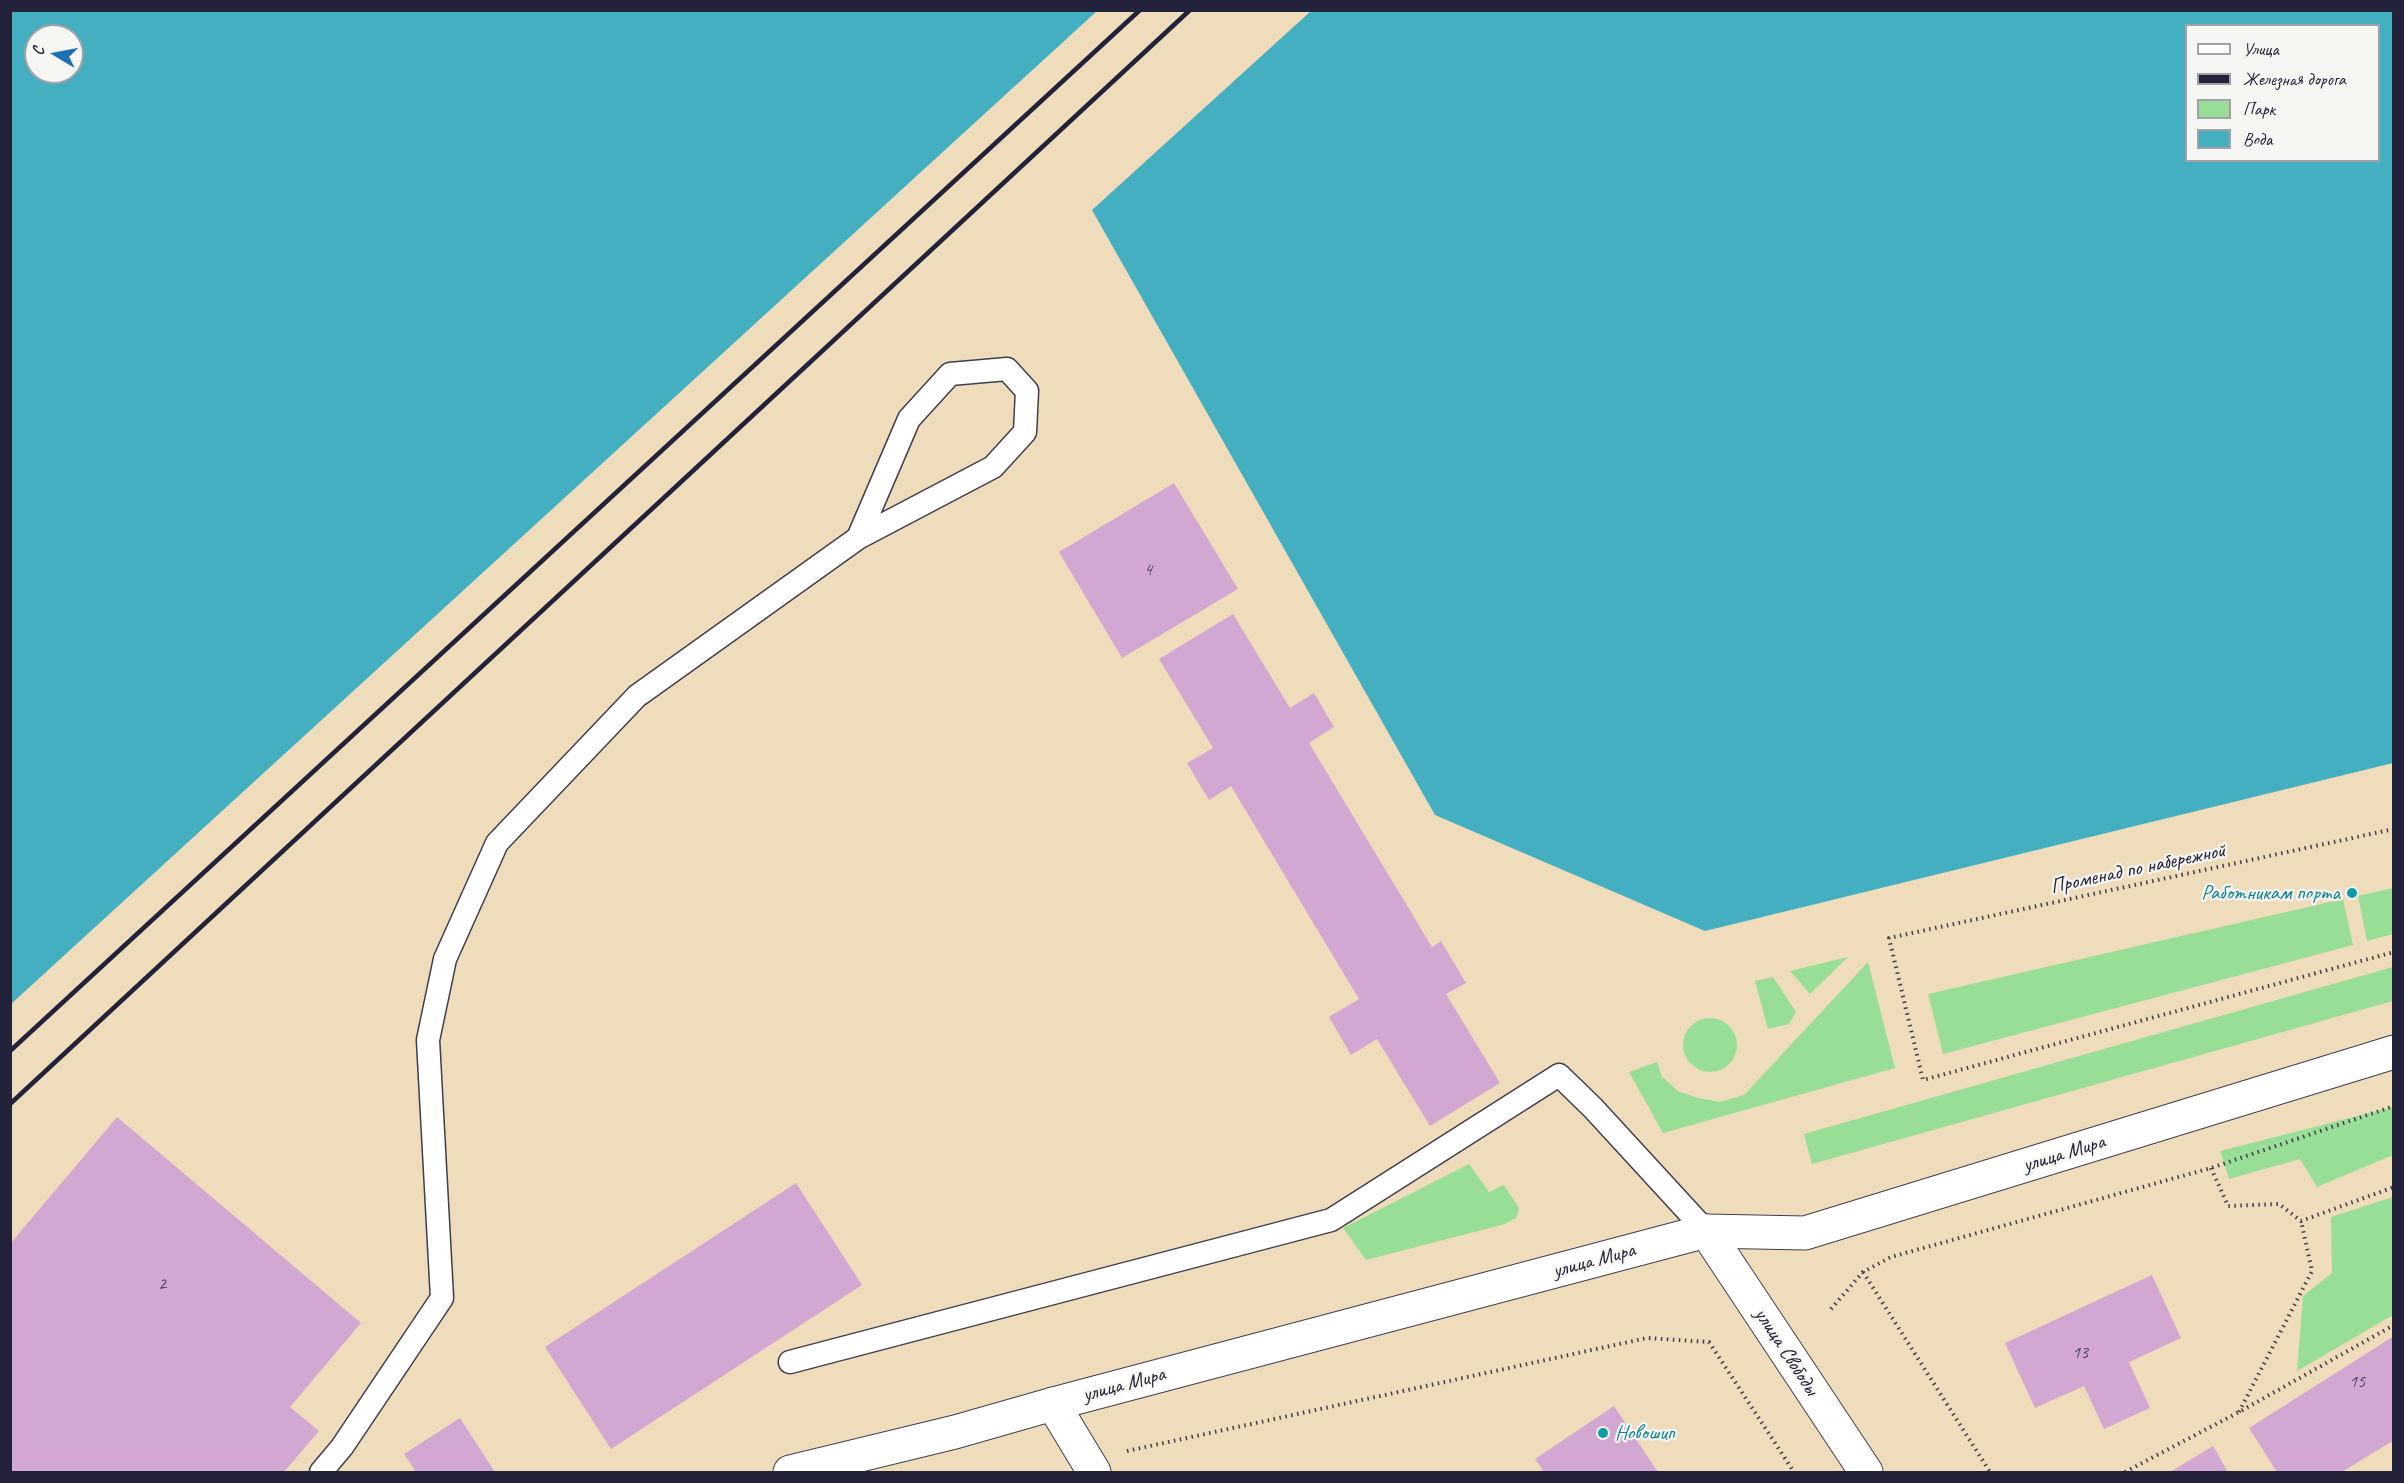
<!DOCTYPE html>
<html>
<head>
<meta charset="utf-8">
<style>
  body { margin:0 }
  #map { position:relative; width:2404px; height:1483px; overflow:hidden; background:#efdcba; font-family:Caveat,sans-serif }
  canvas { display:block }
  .frame { position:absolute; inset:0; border:12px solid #22223b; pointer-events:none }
  .legend { position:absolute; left:2185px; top:24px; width:195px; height:138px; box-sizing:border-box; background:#f6f6f2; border:2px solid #a1a1a9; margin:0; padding:8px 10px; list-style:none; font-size:18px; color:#22223b }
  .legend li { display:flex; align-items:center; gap:12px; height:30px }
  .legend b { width:30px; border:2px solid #a1a1a9 }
  .north { position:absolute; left:24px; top:24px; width:60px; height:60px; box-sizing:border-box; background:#f6f6f2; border:2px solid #a1a1a9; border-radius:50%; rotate:280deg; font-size:16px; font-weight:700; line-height:24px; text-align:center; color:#22223b }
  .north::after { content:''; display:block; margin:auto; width:21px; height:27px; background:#1f6fb2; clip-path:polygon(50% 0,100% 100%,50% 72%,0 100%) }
</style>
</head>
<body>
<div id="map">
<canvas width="2404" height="1483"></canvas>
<div class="frame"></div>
<ul class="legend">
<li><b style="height:8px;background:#fff"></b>Улица</li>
<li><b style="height:8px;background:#22223b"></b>Железная дорога</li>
<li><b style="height:16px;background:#99de97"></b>Парк</li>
<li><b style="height:16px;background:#43afc1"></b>Вода</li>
</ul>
<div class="north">С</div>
</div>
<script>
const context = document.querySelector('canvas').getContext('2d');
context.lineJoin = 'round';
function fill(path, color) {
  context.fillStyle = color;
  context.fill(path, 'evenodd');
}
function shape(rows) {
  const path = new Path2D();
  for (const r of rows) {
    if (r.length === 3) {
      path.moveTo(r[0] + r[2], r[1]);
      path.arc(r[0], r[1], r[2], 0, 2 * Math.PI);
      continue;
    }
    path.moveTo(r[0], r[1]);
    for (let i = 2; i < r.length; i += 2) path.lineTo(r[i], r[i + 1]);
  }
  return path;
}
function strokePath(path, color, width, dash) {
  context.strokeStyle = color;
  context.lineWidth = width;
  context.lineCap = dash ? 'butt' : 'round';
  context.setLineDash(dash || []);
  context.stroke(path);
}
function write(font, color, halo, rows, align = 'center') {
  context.font = font + ' Caveat,sans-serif';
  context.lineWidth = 4.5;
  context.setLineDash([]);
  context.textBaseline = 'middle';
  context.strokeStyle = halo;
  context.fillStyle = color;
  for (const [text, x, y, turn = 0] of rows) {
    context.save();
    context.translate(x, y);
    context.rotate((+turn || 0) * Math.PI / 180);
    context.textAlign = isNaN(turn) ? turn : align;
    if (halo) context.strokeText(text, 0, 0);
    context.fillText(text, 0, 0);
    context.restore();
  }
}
const green = shape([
  [2393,888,2393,934,2367,941,2358,896],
  [2343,899,2353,945,1943,1054,1928,994],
  [1848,957,1810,994,1790,971],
  [1868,962,1895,1068,1663,1133,1629,1072,1657,1062,1662,1077,1678,1091,1698,1098,1720,1102,1744,1095],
  [2393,967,2393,1001,1812,1164,1804,1134],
  [1773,977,1796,1012,1789,1024,1768,1029,1755,981],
  [1710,1045,27],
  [2393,1107,2393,1155,2317,1187,2300,1159,2229,1179,2220,1151],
  [1469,1164,1489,1192,1504,1185,1519,1208,1516,1218,1505,1224,1366,1260,1343,1228],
  [2393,1197,2393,1315,2297,1371,2303,1296,2332,1273,2331,1217]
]);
const water = shape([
  [11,10,1097,10,1097,11,11,1004],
  [36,36,72,36,72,72,36,72],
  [1311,11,2393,11,2393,763,1705,931,1435,815,1092,210],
  [2186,26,2378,26,2378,160,2186,160]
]);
const building = shape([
  [1174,483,1238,589,1122,658,1059,552],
  [1233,614,1290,708,1314,693,1334,727,1309,743,1432,947,1441,941,1466,983,1446,994,1500,1083,1430,1126,1377,1039,1351,1055,1329,1017,1359,999,1231,786,1209,800,1187,763,1213,748,1159,659],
  [117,1117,361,1323,290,1407,319,1431,284,1472,10,1472,10,1244],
  [796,1183,862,1285,611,1449,545,1347],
  [2152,1275,2181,1338,2129,1362,2150,1408,2104,1429,2084,1386,2035,1408,2005,1343],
  [2394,1336,2394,1440,2342,1472,2277,1472,2249,1428],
  [1614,1406,1658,1472,1544,1472,1535,1459],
  [460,1418,495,1472,416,1472,404,1454],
  [2213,1446,2228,1472,2170,1472]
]);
const path = shape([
  [2394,829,1889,938,1923,1080,2394,952],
  [2211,1168,2228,1206,2279,1204,2301,1221,2394,1187],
  [1863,1272,1990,1472],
  [1831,1309,1863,1272,1891,1257,2211,1168,2394,1106],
  [2239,1412,2312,1271,2301,1221],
  [1127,1451,1647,1338,1709,1342,1794,1472],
  [2125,1472,2239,1412,2394,1325]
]);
const lane = shape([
  [790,1362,1331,1220,1559,1075,1593,1108,1706,1231],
  [321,1472,342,1447,442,1298,428,1040,445,959,497,843,637,696,858,538,993,467,1025,432,1027,391,1007,369,950,374,909,419,858,538]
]);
const street = shape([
  [1706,1231,1866,1472],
  [1053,1404,1094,1472]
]);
const secondary = shape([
  [790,1472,955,1432,1053,1404,1706,1231,1805,1233,2394,1052]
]);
const rail = shape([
  [10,1051,1140,10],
  [10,1104,1190,10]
]);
const markers = [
  [2352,893,6,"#0f9aa8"],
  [1603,1433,6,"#0f9aa8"]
];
const numberNames = [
  ["4",1148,570],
  ["2",162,1284],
  ["13",2080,1353],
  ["15",2357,1382]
];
const streetNames = [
  ["Променад по набережной",2138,869,-12],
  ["улица Мира",2064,1154,-17],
  ["улица Мира",1594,1261,-15],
  ["улица Свободы",1786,1352,57],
  ["улица Мира",1124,1385,-15]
];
const cultureNames = [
  ["Работникам порта",2340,893],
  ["Новошип",1615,1433,"left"]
];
fill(green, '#99de97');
fill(water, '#43afc1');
fill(building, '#d2a8d3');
strokePath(lane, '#413e4e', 25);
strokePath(street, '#413e4e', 35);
strokePath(secondary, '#413e4e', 35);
strokePath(path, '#413e4e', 4, [1.5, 4.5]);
strokePath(lane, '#fff', 22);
strokePath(street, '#fff', 33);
strokePath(secondary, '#fff', 33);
strokePath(rail, '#22223b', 4.5);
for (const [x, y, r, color] of markers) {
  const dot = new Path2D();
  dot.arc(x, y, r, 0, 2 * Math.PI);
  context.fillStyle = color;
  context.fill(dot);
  strokePath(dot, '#f6f6f2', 2);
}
write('18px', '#4e4461', null, numberNames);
write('21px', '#22223b', '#f6f6f2', streetNames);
write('21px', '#0d838f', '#f6f6f2', cultureNames, 'right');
</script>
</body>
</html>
